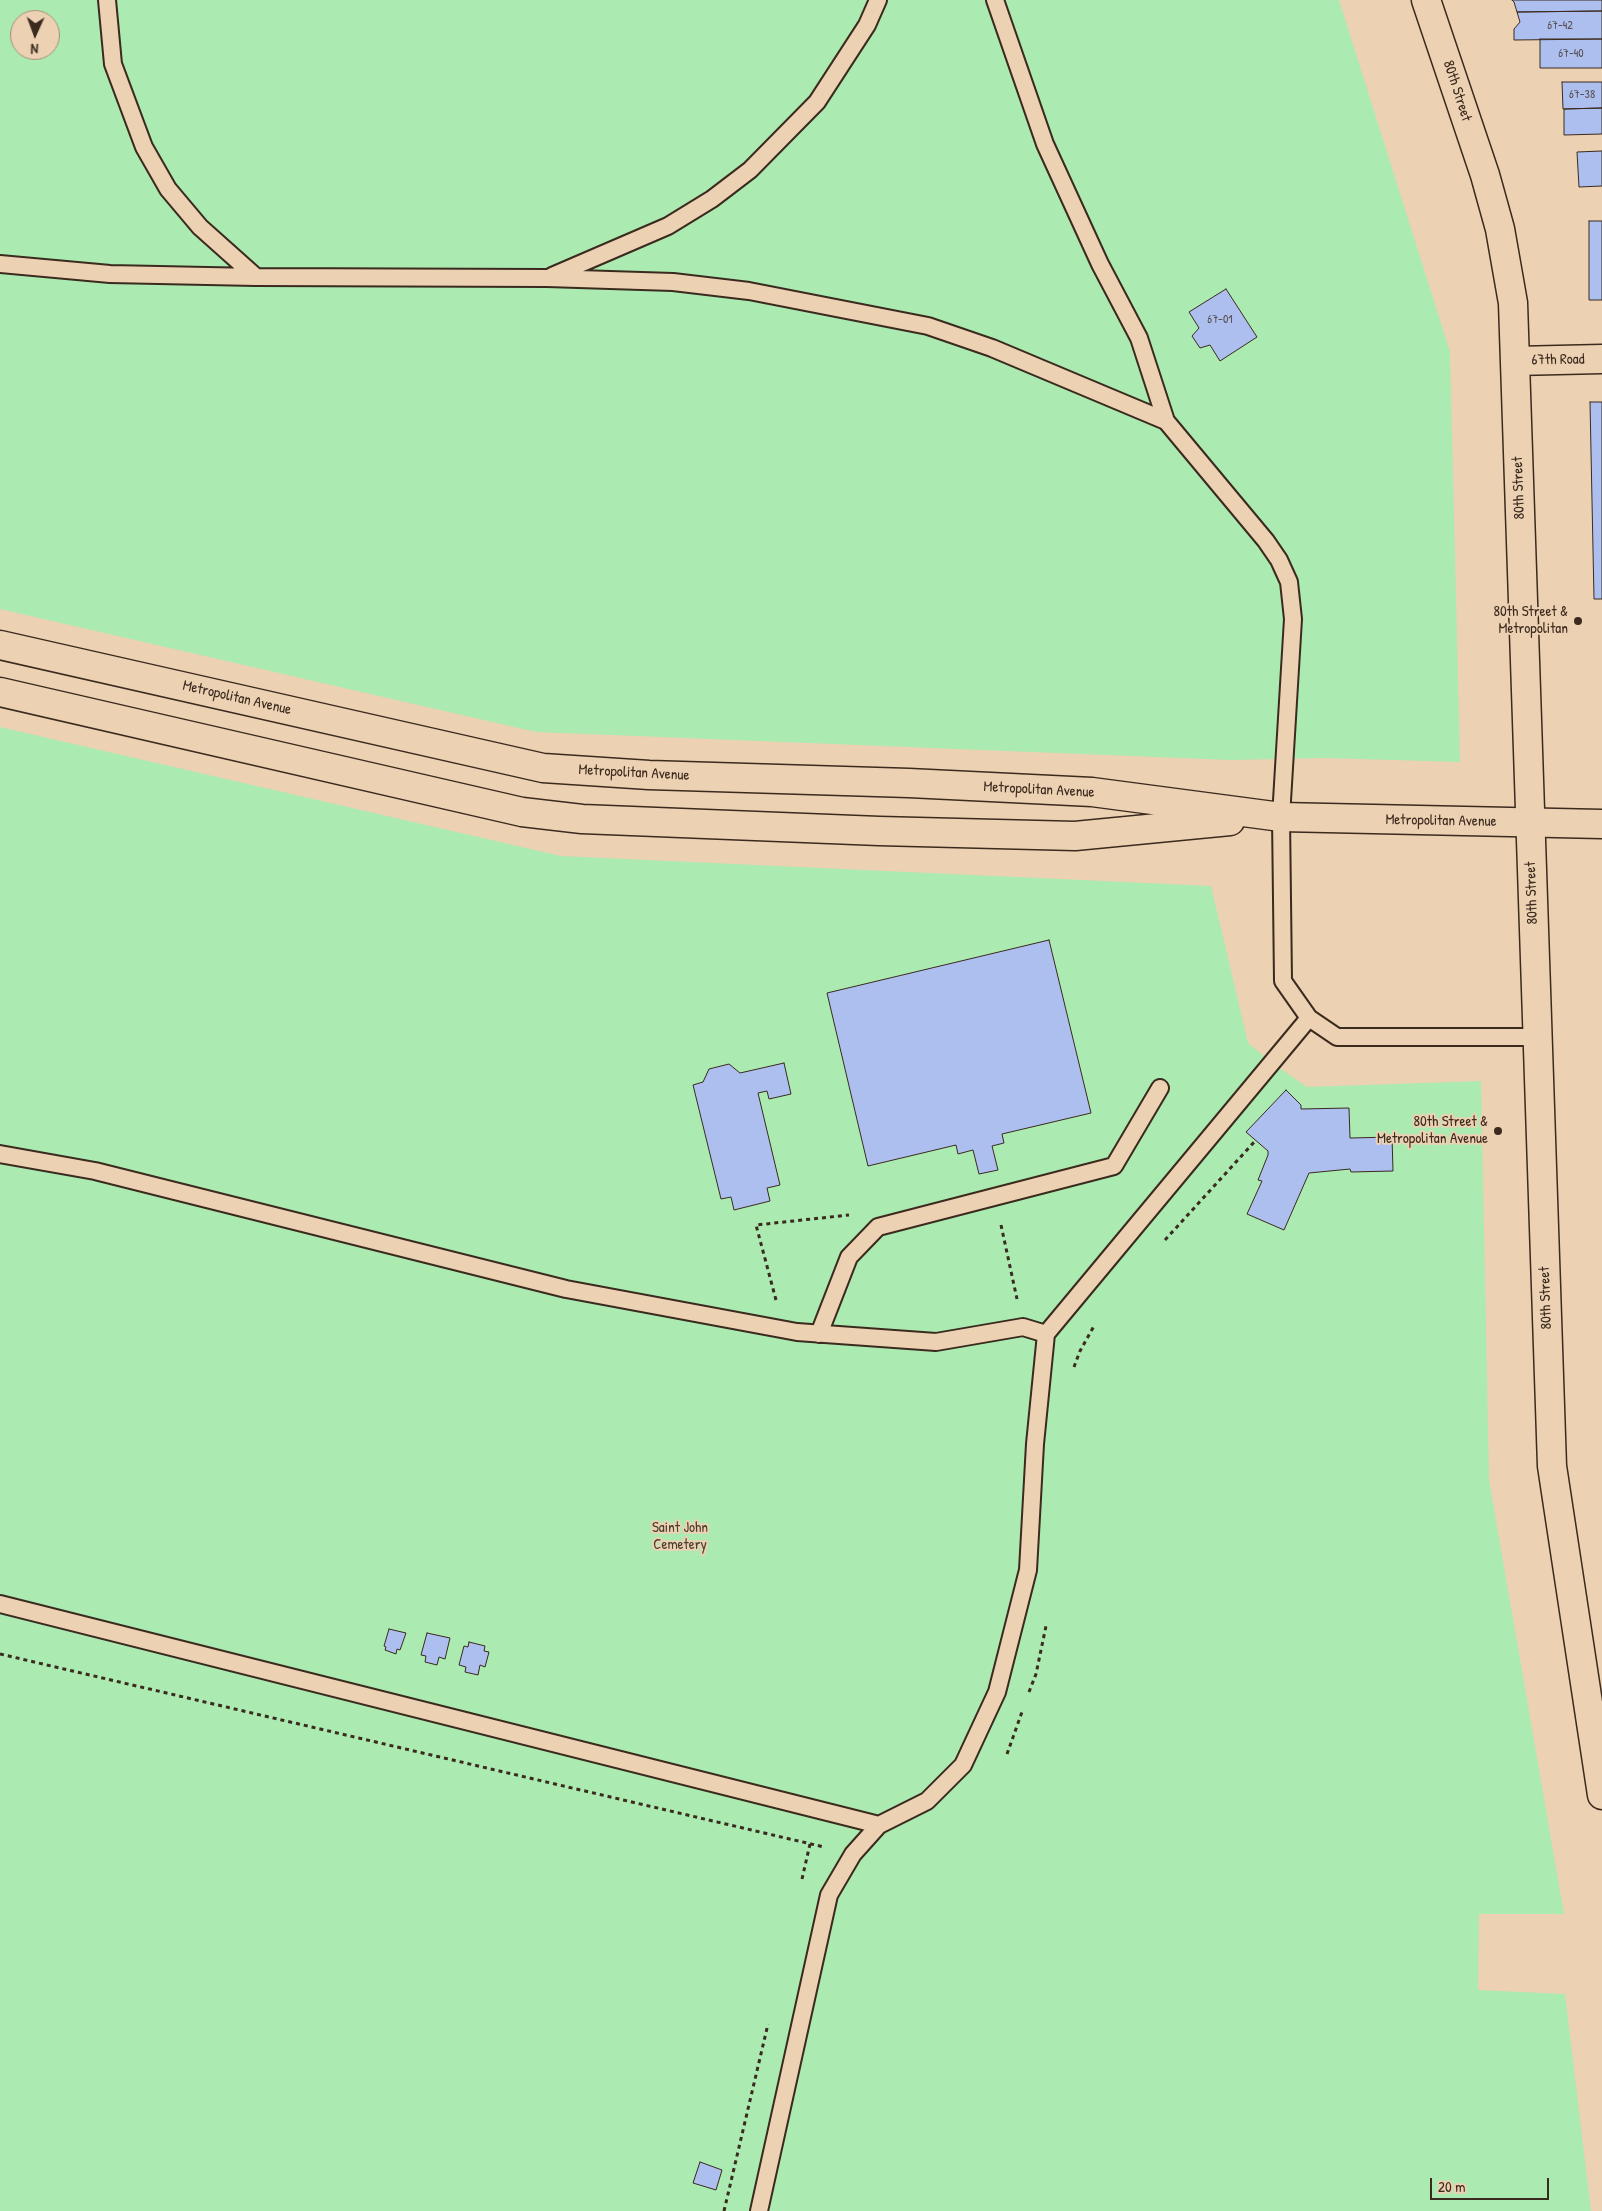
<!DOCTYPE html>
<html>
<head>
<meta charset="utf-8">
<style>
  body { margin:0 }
  #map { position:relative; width:1602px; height:2211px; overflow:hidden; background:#ecd1b3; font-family:"Patrick Hand",sans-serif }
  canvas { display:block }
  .north { position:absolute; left:10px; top:10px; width:50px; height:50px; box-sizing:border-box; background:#ecd1b3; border:1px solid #a58e77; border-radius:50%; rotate:182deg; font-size:14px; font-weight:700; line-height:20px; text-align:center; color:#3b2a1e }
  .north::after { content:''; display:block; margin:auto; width:18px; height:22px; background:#3b2a1e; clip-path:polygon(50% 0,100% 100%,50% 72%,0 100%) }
  .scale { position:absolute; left:1430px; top:2178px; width:119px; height:22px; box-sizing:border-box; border:2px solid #3b2a1e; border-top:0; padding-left:6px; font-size:15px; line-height:18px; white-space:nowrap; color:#3b2a1e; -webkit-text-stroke:4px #ecd1b3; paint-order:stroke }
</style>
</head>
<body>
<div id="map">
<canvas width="1602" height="2211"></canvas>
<div class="north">N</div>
<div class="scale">20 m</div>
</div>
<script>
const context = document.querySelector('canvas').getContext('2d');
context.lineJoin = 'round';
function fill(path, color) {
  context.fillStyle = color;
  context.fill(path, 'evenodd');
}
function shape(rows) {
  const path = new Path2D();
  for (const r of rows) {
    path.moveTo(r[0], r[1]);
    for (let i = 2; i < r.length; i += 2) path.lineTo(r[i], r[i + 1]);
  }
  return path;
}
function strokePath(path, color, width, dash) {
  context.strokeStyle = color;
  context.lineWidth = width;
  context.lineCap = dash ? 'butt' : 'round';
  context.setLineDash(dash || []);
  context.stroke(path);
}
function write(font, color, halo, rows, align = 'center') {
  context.font = font + ' "Patrick Hand",sans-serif';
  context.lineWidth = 4;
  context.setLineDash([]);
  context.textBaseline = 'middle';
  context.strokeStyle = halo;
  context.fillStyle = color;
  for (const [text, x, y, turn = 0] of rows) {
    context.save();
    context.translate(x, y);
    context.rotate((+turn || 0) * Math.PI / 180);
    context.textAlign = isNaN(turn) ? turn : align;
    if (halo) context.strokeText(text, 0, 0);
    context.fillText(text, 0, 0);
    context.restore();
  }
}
const green = shape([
  [0,0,1339,0,1450,352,1460,762,1325,758,1230,760,536,732,0,609],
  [20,20,50,20,50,50,20,50],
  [0,727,561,856,1211,886,1248,1043,1272,1063,1307,1087,1481,1081,1489,1480,1564,1914,1479,1914,1478,1990,1565,1994,1591,2211,0,2211]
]);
const building = shape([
  [1512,0,1602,0,1602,11,1517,12,1514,2,1512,0],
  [1602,11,1602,39,1514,40,1514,29,1520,22,1517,12,1602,11],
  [1540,39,1602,39,1602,68,1540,68,1540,39],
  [1562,82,1602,82,1602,108,1563,109,1562,82],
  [1602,108,1602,134,1564,135,1564,109,1602,108],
  [1602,151,1602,186,1579,187,1577,152,1602,151],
  [1589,221,1602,221,1602,300,1589,300,1589,221],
  [1226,289,1257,337,1220,361,1210,345,1200,348,1192,336,1199,328,1189,312,1226,289],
  [1590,402,1602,402,1602,599,1594,599,1590,402],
  [1049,940,1091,1113,1002,1134,1004,1143,992,1146,998,1170,979,1174,973,1150,958,1154,956,1145,868,1166,827,993,1049,940],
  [784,1063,791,1094,769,1099,767,1091,758,1093,780,1185,767,1188,770,1201,734,1210,731,1197,721,1199,693,1085,703,1082,709,1069,729,1064,740,1073,784,1063],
  [1286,1090,1301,1105,1301,1109,1349,1108,1350,1138,1392,1137,1393,1171,1351,1172,1350,1169,1309,1173,1284,1230,1247,1214,1262,1181,1258,1180,1268,1155,1268,1151,1246,1132,1286,1090],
  [389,1629,406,1633,400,1650,397,1649,396,1654,385,1650,386,1647,384,1646,389,1629],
  [427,1633,450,1638,445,1659,439,1657,437,1665,425,1662,426,1656,421,1655,427,1633],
  [469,1642,485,1646,484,1651,489,1652,485,1667,480,1665,478,1675,465,1672,466,1667,459,1665,464,1646,468,1647,469,1642],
  [700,2162,722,2170,716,2190,693,2183,700,2162]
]);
const path = shape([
  [1001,1225,1017,1299],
  [1165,1240,1256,1140],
  [776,1300,756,1225,849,1215],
  [1074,1367,1080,1351,1094,1326],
  [0,1654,824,1847],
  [1029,1692,1036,1674,1046,1626],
  [1007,1754,1022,1712],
  [802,1879,810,1844],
  [724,2211,768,2024]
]);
const service = shape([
  [107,0,113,64,144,147,168,189,200,227,256,277],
  [995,0,1045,144,1100,264,1139,338,1166,421,1266,541,1279,560,1289,582,1293,619,1281,817,1283,981,1309,1018,1337,1037,1537,1037],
  [0,264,110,274,256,277,547,278,673,282,749,291,928,326,992,348,1166,421],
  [552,276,668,226,712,199,750,170,817,102,867,25,878,0],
  [0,1154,95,1171,566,1289,797,1332,936,1342,1023,1327,1046,1334],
  [819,1334,849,1257,878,1227,1114,1166,1160,1088],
  [0,1604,879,1825],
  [759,2211,829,1895,853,1854,879,1825,927,1801,963,1765,997,1692,1028,1570,1035,1444,1046,1334,1309,1018]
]);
const minor = shape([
  [1426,0,1485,175,1500,229,1513,303,1552,1466,1602,1795],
  [1515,361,1602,359]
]);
const secondary = shape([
  [0,645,543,768,649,775,909,783,1092,792,1281,817,1602,824],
  [0,692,522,812,582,819,879,831,1075,836,1230,821]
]);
const markers = [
  [1578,621,5,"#3b2a1e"],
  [1498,1131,5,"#3b2a1e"]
];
const numberNames = [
  ["67-42",1560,26],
  ["67-40",1571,54],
  ["67-38",1582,95],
  ["67-01",1220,320]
];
const streetNames = [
  ["80th Street",1457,91,72],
  ["67th Road",1558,360,-1],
  ["80th Street",1519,488,-92],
  ["Metropolitan Avenue",237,698,13],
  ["Metropolitan Avenue",634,773,3],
  ["Metropolitan Avenue",1039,790,3],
  ["Metropolitan Avenue",1441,821,1],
  ["80th Street",1532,893,-92],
  ["80th Street",1546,1298,-92]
];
const poiNames = [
  ["80th Street &",1568,612],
  ["Metropolitan",1568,629],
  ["80th Street &",1488,1122],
  ["Metropolitan Avenue",1488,1139]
];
const parkNames = [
  ["Saint John",680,1528],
  ["Cemetery",680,1545]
];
fill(green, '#abeab1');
fill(building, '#adbfee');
strokePath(building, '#3b2a1e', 1);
strokePath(service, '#3b2a1e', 20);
strokePath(minor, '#3b2a1e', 31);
strokePath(secondary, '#3b2a1e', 31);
strokePath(path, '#3b2a1e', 3, [4, 4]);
strokePath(service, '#ecd1b3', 16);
strokePath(minor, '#ecd1b3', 28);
strokePath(secondary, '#ecd1b3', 28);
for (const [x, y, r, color] of markers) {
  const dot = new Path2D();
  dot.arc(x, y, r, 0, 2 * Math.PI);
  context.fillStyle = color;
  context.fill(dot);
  strokePath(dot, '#ecd1b3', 2);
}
write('12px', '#584f52', null, numberNames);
write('15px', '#3b2a1e', '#ecd1b3', streetNames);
write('15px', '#3b2a1e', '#ecd1b3', poiNames, 'right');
write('15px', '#463d2d', '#ecd1b3', parkNames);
</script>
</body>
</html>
